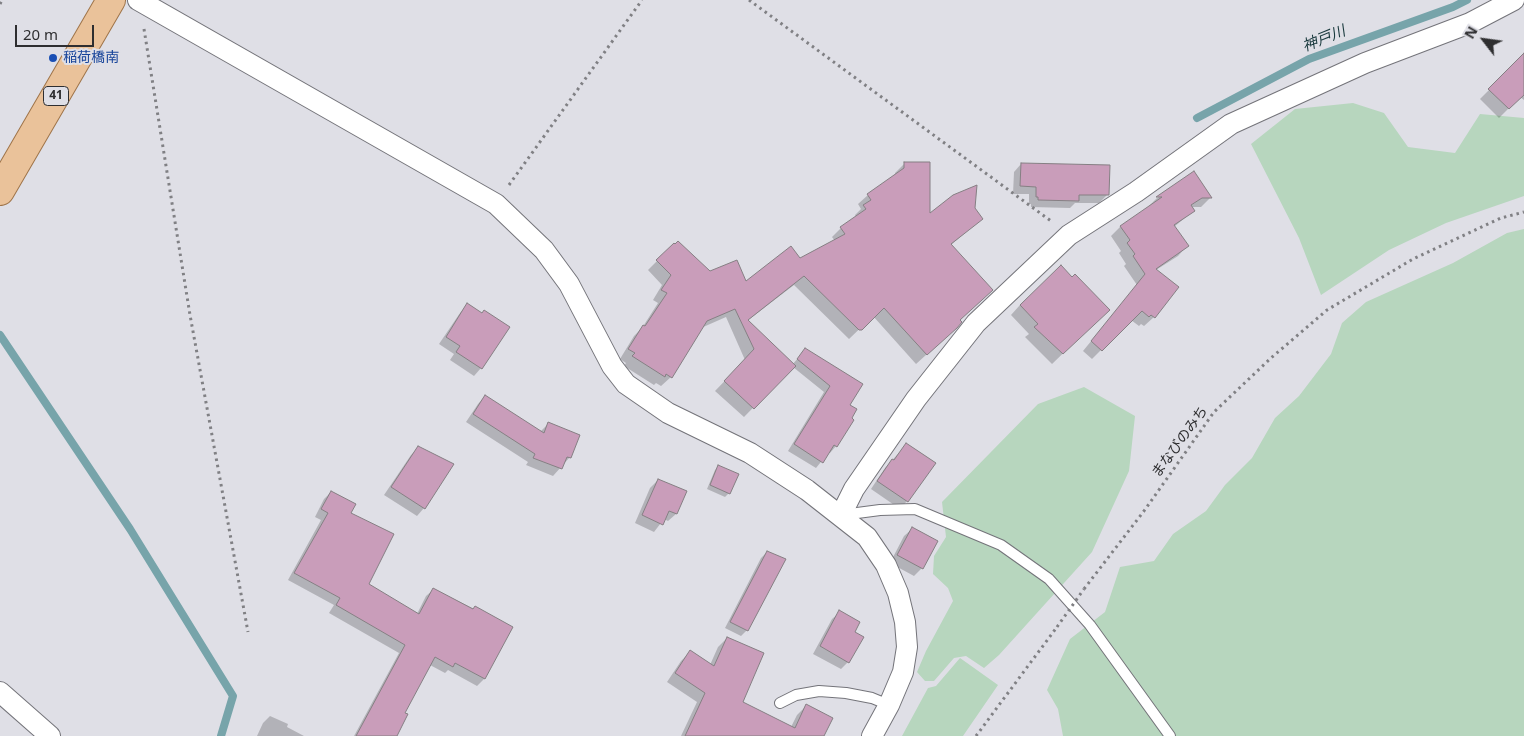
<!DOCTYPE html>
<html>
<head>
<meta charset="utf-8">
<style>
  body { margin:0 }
  #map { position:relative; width:1524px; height:736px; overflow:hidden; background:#dfdfe6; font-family:"Noto Sans",sans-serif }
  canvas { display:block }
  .north { position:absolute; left:1459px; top:15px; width:50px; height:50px; -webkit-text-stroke:4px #dfdfe6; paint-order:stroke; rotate:300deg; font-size:14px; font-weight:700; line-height:20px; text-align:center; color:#2e2e30 }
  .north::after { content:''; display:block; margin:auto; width:18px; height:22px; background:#2e2e30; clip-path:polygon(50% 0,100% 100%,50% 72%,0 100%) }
  .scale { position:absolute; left:15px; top:25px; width:79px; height:22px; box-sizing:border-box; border:2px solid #2e2e30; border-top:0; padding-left:6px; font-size:15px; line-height:18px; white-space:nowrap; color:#2e2e30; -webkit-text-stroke:4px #dfdfe6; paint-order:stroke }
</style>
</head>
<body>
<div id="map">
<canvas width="1524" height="736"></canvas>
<div class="north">N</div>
<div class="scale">20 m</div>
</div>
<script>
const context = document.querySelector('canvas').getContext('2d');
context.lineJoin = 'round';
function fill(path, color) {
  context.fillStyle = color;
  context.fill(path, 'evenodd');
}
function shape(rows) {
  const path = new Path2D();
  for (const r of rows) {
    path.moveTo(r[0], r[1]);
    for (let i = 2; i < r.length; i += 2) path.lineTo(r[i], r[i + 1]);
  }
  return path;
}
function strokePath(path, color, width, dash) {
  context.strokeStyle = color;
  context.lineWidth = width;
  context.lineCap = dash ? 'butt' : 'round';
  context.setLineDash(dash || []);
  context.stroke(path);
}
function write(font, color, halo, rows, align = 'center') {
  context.font = font + ' "Noto Sans","Noto Sans JP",sans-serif';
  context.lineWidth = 4;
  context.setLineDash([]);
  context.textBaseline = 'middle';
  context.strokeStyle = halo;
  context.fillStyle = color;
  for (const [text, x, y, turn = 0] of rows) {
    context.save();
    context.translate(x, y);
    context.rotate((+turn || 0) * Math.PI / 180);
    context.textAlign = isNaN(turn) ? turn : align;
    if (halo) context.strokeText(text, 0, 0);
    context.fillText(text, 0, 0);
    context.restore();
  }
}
const green = shape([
  [1353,103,1384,113,1408,147,1455,153,1480,114,1524,118,1524,196,1446,223,1389,250,1321,295,1299,238,1251,144,1295,109],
  [1524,229,1524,736,1063,736,1058,709,1047,690,1070,639,1105,612,1120,567,1154,561,1173,534,1206,511,1225,485,1252,458,1275,418,1299,396,1331,354,1342,323,1366,302,1453,263,1507,233],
  [1084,387,1135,416,1129,471,1092,552,999,655,984,668,966,656,954,658,934,681,925,681,917,672,926,651,953,601,948,588,933,574,934,556,946,537,942,502,1038,404],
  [960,658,998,685,963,736,902,736,928,688,936,686]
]);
const shadow = shape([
  [1524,55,1524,100,1520,97,1499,118,1480,99],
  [905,163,929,215,973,208,981,219,951,245,958,321,946,337,916,364,873,316,849,339,794,285,747,321,792,365,805,350,848,405,836,446,830,453,829,452,816,468,788,451,824,392,793,367,744,417,715,391,745,360,726,317,701,328,671,377,661,386,656,383,654,385,624,366,626,363,620,359,634,336,642,328,658,303,653,300,662,285,648,270,673,245,710,273,745,283,800,260,835,241,832,237,841,228,856,217,855,215,861,209,858,204,868,195,895,176,895,173],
  [1021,164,1108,166,1107,195,1099,203,1075,203,1070,208,1031,207,1031,204,1029,204,1029,194,1013,194,1014,172],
  [1194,173,1210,198,1201,207,1190,207,1193,211,1174,227,1187,246,1178,256,1156,270,1154,317,1144,326,1141,324,1139,326,1131,320,1092,359,1083,351,1137,285,1124,266,1126,264,1119,253,1121,251,1111,236,1120,227,1151,206,1149,206,1157,198],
  [467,305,481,368,474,376,450,360,454,354,439,344,460,313],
  [1020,305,1108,310,1052,364,1025,337,1029,334,1011,315],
  [485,396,540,432,548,424,570,457,553,476,526,465,528,462,466,422,478,404],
  [907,444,907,501,900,509,871,489,885,468],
  [419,448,452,464,424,508,417,516,384,495,411,455],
  [719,466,729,493,725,497,707,489,715,470],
  [658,480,685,492,676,514,668,521,664,519,654,532,635,523,650,488],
  [331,492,350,514,368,585,417,614,426,596,434,589,512,628,484,679,477,686,448,670,445,673,430,665,403,713,395,736,354,736,399,653,329,613,334,605,288,580,321,520,315,517,324,499],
  [912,529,922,568,914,576,890,563,904,536],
  [767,552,747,630,741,636,725,628,761,558],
  [840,612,853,632,848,662,841,669,813,654,832,619],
  [727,638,741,702,791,727,797,715,806,706,822,736,681,736,697,702,667,682,681,661,690,652,710,665,718,647],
  [270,716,288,724,287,727,304,736,257,736,263,723]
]);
const stream = shape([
  [1197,118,1309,59,1453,7,1467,0],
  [0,335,130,529,233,696,221,736]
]);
const building = shape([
  [1524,53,1524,95,1509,109,1488,89,1524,53],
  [904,162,930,162,930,213,953,195,977,185,975,208,983,219,951,244,993,290,960,320,962,322,957,328,927,355,884,308,862,330,859,330,804,276,748,320,796,366,754,409,724,381,754,349,735,309,707,321,672,378,666,374,665,377,632,356,635,353,628,349,643,325,645,326,667,293,661,290,671,275,656,260,674,243,675,244,678,241,710,271,737,260,746,281,791,246,800,258,845,234,840,227,866,209,863,205,871,200,867,194,904,168,904,162],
  [1021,163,1110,165,1109,195,1079,195,1079,201,1038,200,1038,197,1036,197,1036,187,1020,186,1021,163],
  [1194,171,1212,198,1202,198,1191,205,1195,211,1174,225,1189,246,1156,269,1179,287,1155,318,1151,315,1149,317,1142,311,1102,351,1091,341,1145,274,1133,256,1135,254,1127,243,1130,240,1120,226,1162,197,1156,197,1194,171],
  [1061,265,1072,277,1075,274,1110,310,1063,354,1034,327,1038,324,1020,305,1061,265],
  [467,303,482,313,484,310,510,327,482,369,456,352,460,346,446,337,467,303],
  [805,348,863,384,850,405,857,409,852,418,854,420,837,447,834,445,823,463,794,444,830,386,797,359,805,348],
  [485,395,544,433,548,422,580,435,571,458,567,457,562,469,533,458,535,454,473,414,485,395],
  [906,443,936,463,908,502,877,481,892,459,894,460,906,443],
  [418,446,454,464,425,509,391,487,418,446],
  [718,465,739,474,730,494,710,485,718,465],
  [658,479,687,491,677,514,669,511,663,525,642,515,658,479],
  [331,491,356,504,351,513,394,534,369,584,419,614,433,588,473,609,475,606,513,627,485,679,455,663,453,667,435,657,405,713,408,714,397,736,356,736,405,645,336,605,340,598,294,573,328,513,321,509,331,491],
  [912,527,938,541,923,569,897,555,912,527],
  [767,551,786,559,748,631,730,622,767,551],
  [839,610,860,622,855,632,864,637,849,663,820,646,839,610],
  [727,637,764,653,743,702,795,728,806,704,833,718,824,736,685,736,705,693,675,673,690,650,714,666,727,637]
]);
const path = shape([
  [749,0,1051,221],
  [0,4,2,0],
  [144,29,190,315,248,632],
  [509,185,642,0],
  [1084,589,1144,511,1214,412,1271,358,1327,310,1413,259,1501,218,1524,212],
  [976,736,1057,627]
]);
const lane = shape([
  [842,515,880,510,915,509,1001,545,1049,579,1090,625,1170,736],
  [780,703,796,695,819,691,846,693,872,698,889,705]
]);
const street = shape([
  [138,0,496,204,544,250,569,284,612,366,626,384,668,413,750,453,807,490,867,537,886,565,898,593,905,622,907,647,903,672,889,705,872,736],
  [841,515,854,489,916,399,976,323,1069,235,1136,192,1231,124,1365,63,1470,23,1514,0],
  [0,692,50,736]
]);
const primary = shape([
  [0,191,111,0]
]);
const pathBridge = shape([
  [1057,627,1084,589]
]);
const markers = [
  [53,58,5,"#1a4fb4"]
];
const shields = [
  [56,96,25]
];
const shieldNames = [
  ["41",56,96]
];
const transitNames = [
  ["稲荷橋南",63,58]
];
const streetNames = [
  ["まなびのみち",1180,442,-54]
];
const waterNames = [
  ["神戸川",1324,39,-22]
];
fill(green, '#b7d6be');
fill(shadow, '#0003');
strokePath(stream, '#77a4aa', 8);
fill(building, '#c99dba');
strokePath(building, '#857f83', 1);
strokePath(lane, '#74747a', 12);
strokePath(street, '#74747a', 22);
strokePath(primary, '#9f7449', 30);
strokePath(path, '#808084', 3, [2.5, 4]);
strokePath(lane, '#fff', 10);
strokePath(street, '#fff', 20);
strokePath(primary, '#eac29a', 28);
strokePath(pathBridge, '#808084', 3, [2.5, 4]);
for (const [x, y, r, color] of markers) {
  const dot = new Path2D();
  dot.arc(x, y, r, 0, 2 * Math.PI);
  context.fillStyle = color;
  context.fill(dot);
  strokePath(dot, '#dfdfe6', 2);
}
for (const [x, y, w] of shields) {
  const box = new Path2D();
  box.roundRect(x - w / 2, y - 9.5, w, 19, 4);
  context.fillStyle = '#dfdfe6';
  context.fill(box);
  strokePath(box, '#2e2e30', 1);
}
write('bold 12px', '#2e2e30', null, shieldNames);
write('14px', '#164399', '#dfdfe6', transitNames, 'left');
write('14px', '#2e2e30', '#dfdfe6', streetNames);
write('italic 15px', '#18383c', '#dfdfe6', waterNames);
</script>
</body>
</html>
